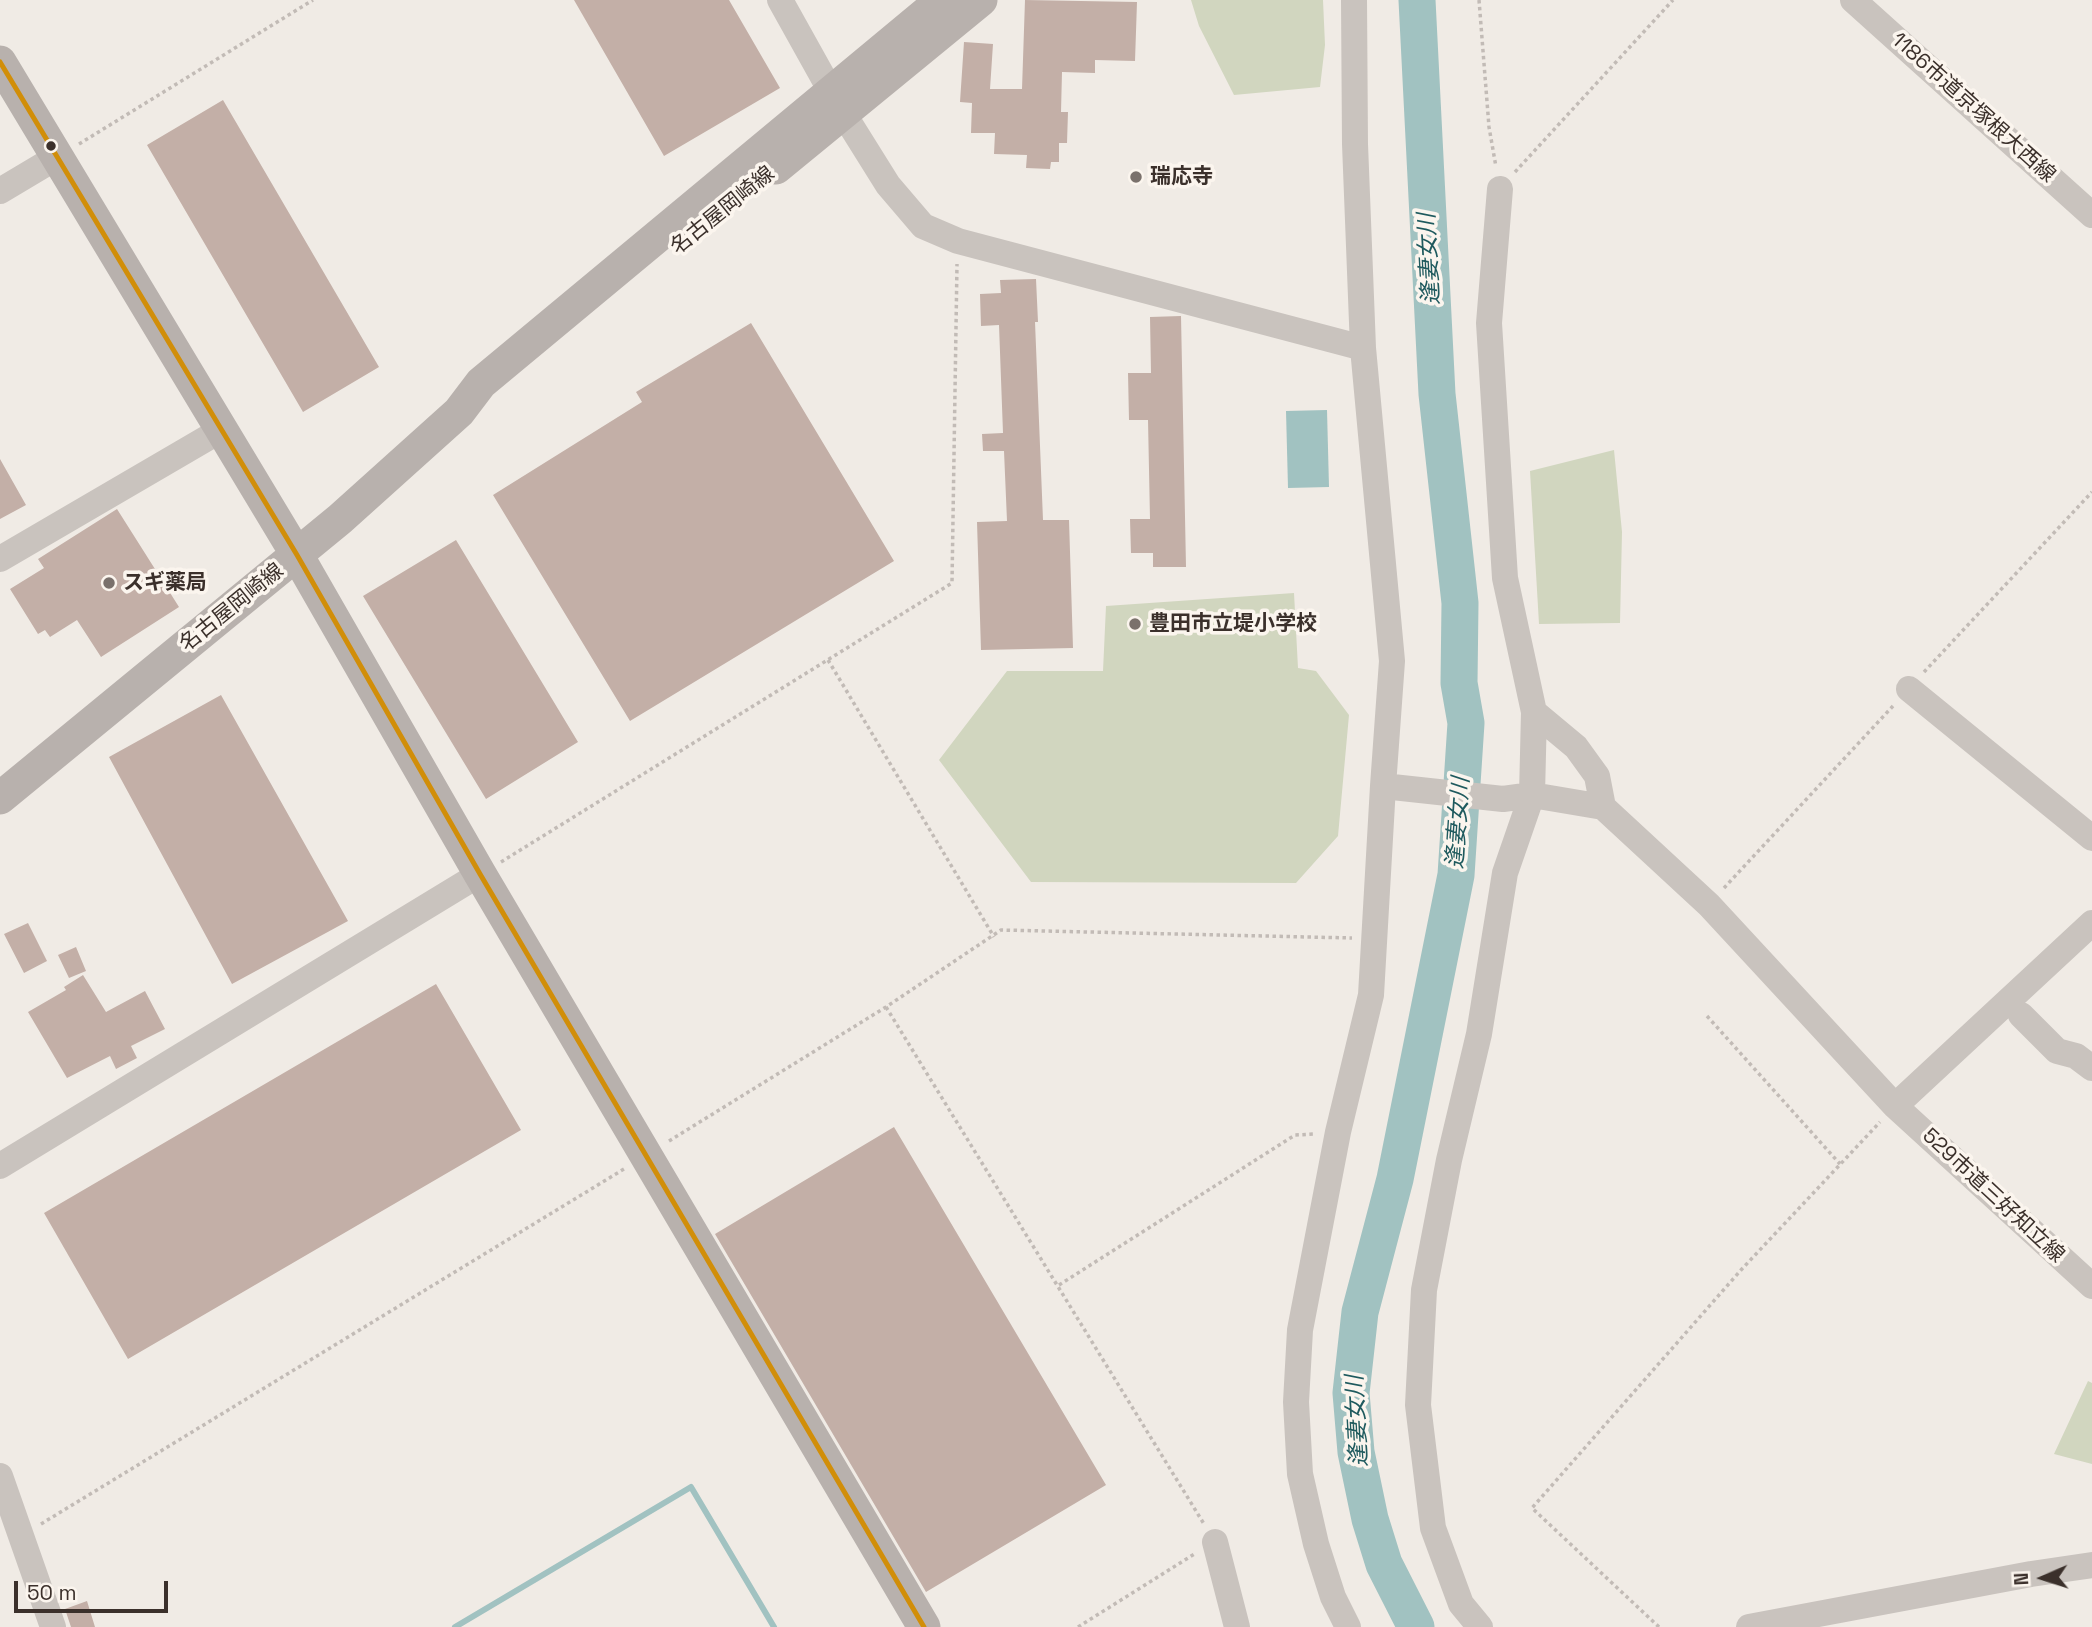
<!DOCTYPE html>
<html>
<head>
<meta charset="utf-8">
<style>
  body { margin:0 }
  #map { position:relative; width:2092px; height:1627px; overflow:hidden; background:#f0ebe5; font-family:"Space Grotesk",sans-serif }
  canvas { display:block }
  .north { position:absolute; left:2008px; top:1543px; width:70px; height:70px; -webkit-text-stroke:5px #fbf5ee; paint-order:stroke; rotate:267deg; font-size:19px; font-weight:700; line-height:28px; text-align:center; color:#3b302b }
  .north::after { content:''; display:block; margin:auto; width:24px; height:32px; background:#3b302b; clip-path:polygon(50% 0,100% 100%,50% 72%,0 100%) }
  .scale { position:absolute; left:14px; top:1581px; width:154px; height:32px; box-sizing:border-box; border:4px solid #3b302b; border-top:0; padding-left:9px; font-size:21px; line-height:24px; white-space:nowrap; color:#3b302b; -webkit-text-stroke:5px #fbf5ee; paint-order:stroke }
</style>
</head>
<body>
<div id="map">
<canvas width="2092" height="1627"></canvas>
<div class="north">N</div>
<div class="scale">50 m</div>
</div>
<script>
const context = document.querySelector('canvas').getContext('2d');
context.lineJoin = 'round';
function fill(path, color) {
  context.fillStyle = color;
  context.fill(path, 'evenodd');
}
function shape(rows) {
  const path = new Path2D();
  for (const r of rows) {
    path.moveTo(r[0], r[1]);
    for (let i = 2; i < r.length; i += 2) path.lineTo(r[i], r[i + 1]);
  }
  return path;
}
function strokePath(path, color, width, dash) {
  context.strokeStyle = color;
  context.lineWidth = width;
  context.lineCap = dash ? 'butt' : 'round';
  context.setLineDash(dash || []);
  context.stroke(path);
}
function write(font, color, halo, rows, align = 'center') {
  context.font = font + ' "Space Grotesk","Noto Sans JP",sans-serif';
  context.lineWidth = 7;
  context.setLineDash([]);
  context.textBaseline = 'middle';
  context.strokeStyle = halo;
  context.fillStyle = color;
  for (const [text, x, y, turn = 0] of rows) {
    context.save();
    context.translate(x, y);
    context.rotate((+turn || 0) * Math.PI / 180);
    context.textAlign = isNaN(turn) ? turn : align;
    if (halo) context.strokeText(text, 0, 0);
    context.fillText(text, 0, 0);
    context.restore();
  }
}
const green = shape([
  [1191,0,1323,0,1325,45,1320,87,1234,95,1199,26],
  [1614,450,1622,532,1620,623,1539,624,1530,471],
  [1294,593,1298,668,1316,671,1349,715,1338,836,1296,883,1031,882,939,760,1007,671,1103,671,1106,606],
  [2088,1381,2092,1383,2092,1464,2054,1454]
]);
const water = shape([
  [1327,410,1329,487,1288,488,1286,411]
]);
const stream = shape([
  [455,1627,691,1487,774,1627]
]);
const river = shape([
  [1416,1627,1384,1564,1370,1519,1356,1452,1351,1393,1360,1312,1395,1179,1456,875,1466,723,1459,683,1460,603,1437,394,1417,0]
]);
const building = shape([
  [574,0,729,0,780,88,664,156],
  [1025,0,1137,2,1135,61,1095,60,1095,73,1062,72,1061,112,1068,112,1067,143,1059,143,1059,162,1051,162,1050,169,1026,168,1027,155,994,154,995,133,971,133,972,103,960,102,964,42,993,44,990,89,1022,89],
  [223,100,379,367,303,412,147,145],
  [1036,279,1038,322,1035,322,1043,520,1069,520,1073,648,981,650,977,522,1007,521,1004,451,983,451,982,434,1003,433,999,325,981,326,980,294,1001,293,1000,280],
  [1181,316,1186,567,1153,567,1153,553,1131,553,1130,519,1150,519,1148,420,1129,420,1128,373,1151,373,1150,317],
  [751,323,894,561,630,721,493,495,642,402,636,392],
  [0,459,26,505,0,519],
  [117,509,179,607,101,657,77,620,50,637,45,630,38,634,10,589,44,568,38,559],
  [456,540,578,742,486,799,363,596],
  [221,695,348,921,232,984,109,757],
  [28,923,47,961,24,973,4,934],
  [76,947,86,971,69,978,58,955],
  [83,975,106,1012,145,991,165,1029,131,1046,137,1058,116,1069,110,1056,67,1078,28,1012,66,990,64,987],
  [436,984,521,1130,128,1359,44,1213],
  [894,1127,1106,1485,926,1592,715,1234],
  [87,1601,95,1627,71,1627,65,1609]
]);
const path = shape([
  [1479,0,1489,127,1496,167],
  [79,144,313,0],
  [1515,172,1673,0],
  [828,660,994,937],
  [1924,672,2092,492],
  [501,862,952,583,957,264],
  [1724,888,1893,706],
  [886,1007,1204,1524],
  [1707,1016,1840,1164],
  [669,1141,886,1007,1001,930,1352,938],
  [1059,1285,1295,1135,1315,1134],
  [41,1524,624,1169],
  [1078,1627,1196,1553],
  [1659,1627,1532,1508,1741,1270,1880,1122]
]);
const minor = shape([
  [780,0,843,113,888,185,923,226,958,241,1363,348],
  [1354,0,1355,144,1363,348,1392,661,1383,786,1503,799,1532,795,1603,807,1709,905,1895,1106,2092,1286],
  [1853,0,2092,215],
  [0,191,57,157],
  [0,559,221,430],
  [1909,689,2092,838],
  [1534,712,1576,747,1597,776,1603,807],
  [2021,1015,2057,1051,2076,1056,2092,1068],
  [1895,1106,2092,923],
  [0,1166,480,874],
  [0,1476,53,1627],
  [1215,1542,1237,1627],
  [1348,1627,1333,1597,1316,1544,1300,1474,1296,1402,1300,1330,1338,1132,1371,995,1383,786],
  [1480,1627,1461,1604,1433,1528,1418,1405,1424,1290,1449,1160,1479,1034,1505,873,1532,795,1534,712,1505,578,1489,323,1500,189],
  [1749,1627,2031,1574,2092,1565]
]);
const major = shape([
  [0,62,297,555,480,874,924,1627],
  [776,168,981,0],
  [0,798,340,519,459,412,481,383,942,0]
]);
const bus1 = shape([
  [0,62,297,555,480,874,924,1627]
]);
const markers = [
  [51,146,6,"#3b302b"],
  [1136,177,7,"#7a716c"],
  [109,583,7,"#7a716c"],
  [1135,624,7,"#7a716c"]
];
const streetNames = [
  ["1186市道京塚根大西線",1973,108,42],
  ["名古屋岡崎線",723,211,-39],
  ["名古屋岡崎線",232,608,-39],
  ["529市道三好知立線",1993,1196,43]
];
const poiNames = [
  ["瑞応寺",1150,177],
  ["スギ薬局",123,583],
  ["豊田市立堤小学校",1149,624]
];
const waterNames = [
  ["逢妻女川",1430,259,-93],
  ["逢妻女川",1459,823,-86],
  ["逢妻女川",1358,1421,-93]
];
fill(green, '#d1d6bf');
fill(water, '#a1c2c1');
strokePath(stream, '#a1c2c1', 6);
strokePath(river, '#a1c2c1', 37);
fill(building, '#c3afa7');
strokePath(path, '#c2bbb6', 3.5, [3.5, 3.5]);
strokePath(minor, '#c9c3be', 26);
strokePath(major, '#b8b1ad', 33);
strokePath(bus1, '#d18e09', 5);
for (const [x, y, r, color] of markers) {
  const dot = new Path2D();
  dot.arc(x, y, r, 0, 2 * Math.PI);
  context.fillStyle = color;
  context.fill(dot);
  strokePath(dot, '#fbf5ee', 2.5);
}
write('21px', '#3b302b', '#fbf5ee', streetNames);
write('bold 21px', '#3b302b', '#fbf5ee', poiNames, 'left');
write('italic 23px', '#1f5a5e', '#fbf5ee', waterNames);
</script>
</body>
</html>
